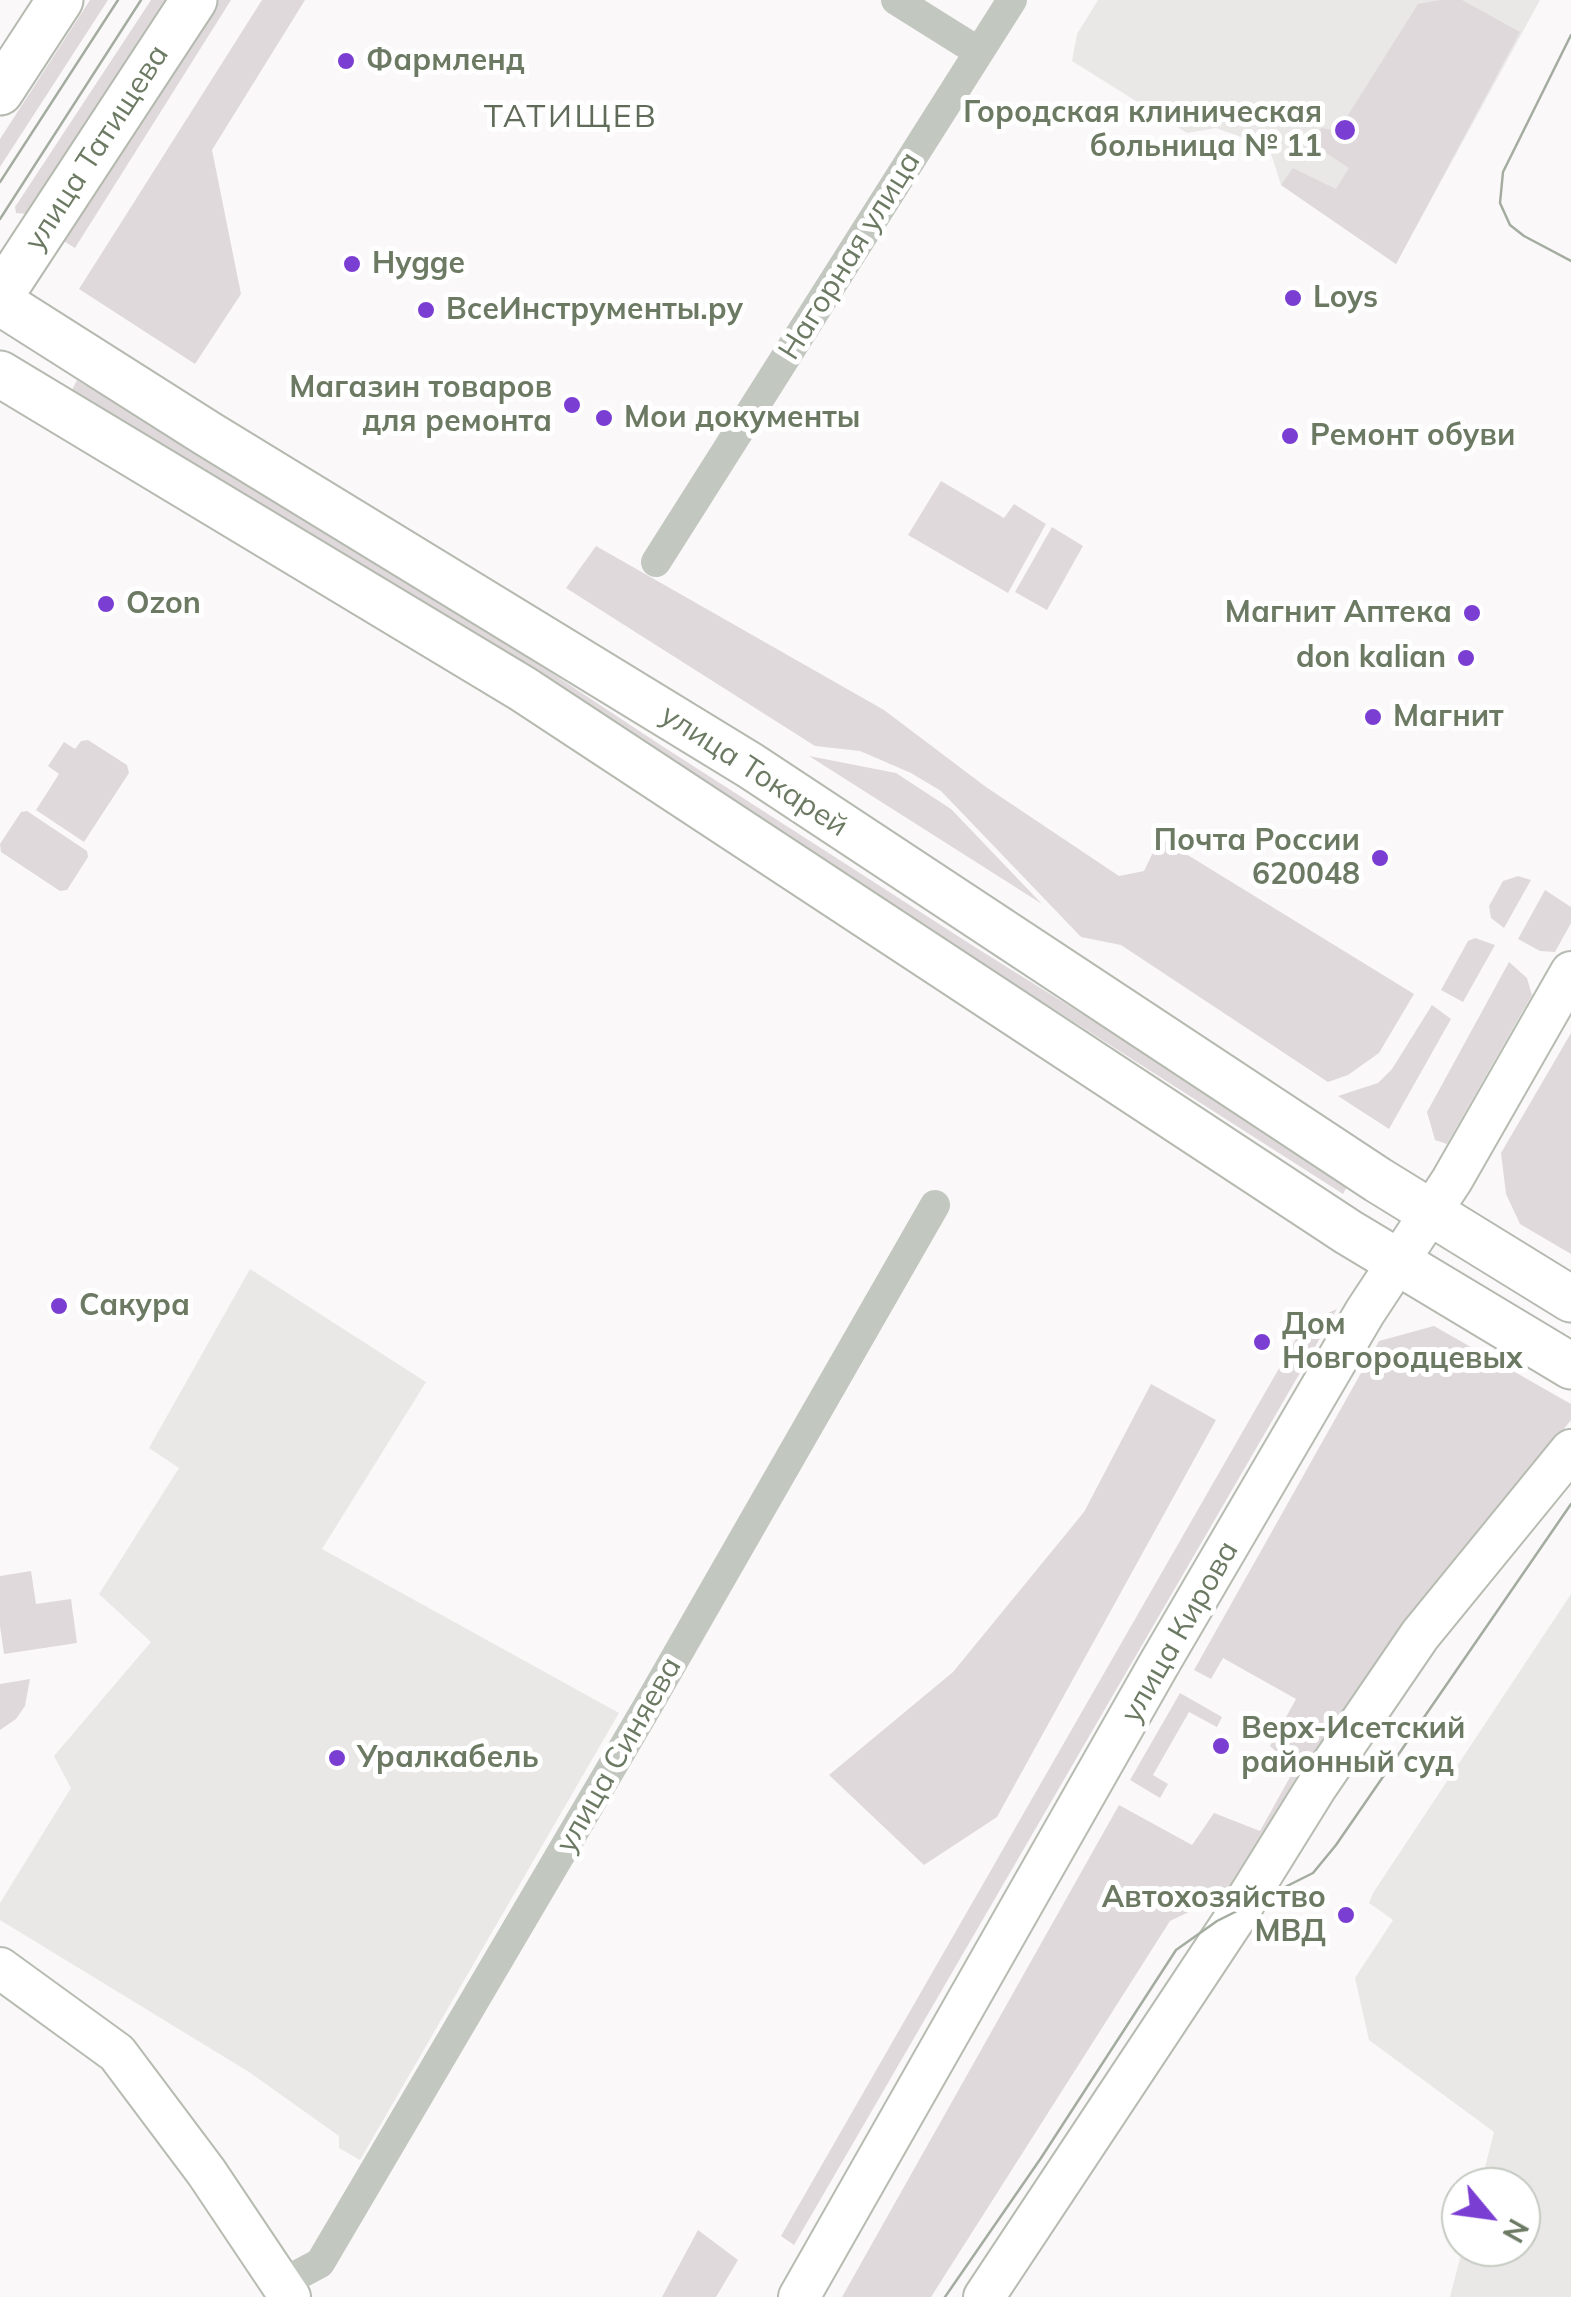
<!DOCTYPE html>
<html>
<head>
<meta charset="utf-8">
<style>
  body { margin:0 }
  #map { position:relative; width:1571px; height:2297px; overflow:hidden; background:#faf8f9; font-family:Mulish,sans-serif }
  canvas { display:block }
  .north { position:absolute; left:1441px; top:2167px; width:100px; height:100px; box-sizing:border-box; background:#fff; border:2px solid #c4cac1; border-radius:50%; rotate:119deg; font-size:28px; font-weight:700; line-height:40px; text-align:center; color:#6c7a63 }
  .north::after { content:''; display:block; margin:auto; width:35px; height:45px; background:#7b3ed3; clip-path:polygon(50% 0,100% 100%,50% 72%,0 100%) }
</style>
</head>
<body>
<div id="map">
<canvas width="1571" height="2297"></canvas>
<div class="north">N</div>
</div>
<script>
const context = document.querySelector('canvas').getContext('2d');
context.lineJoin = 'round';
function fill(path, color) {
  context.fillStyle = color;
  context.fill(path, 'evenodd');
}
function shape(rows) {
  const path = new Path2D();
  for (const r of rows) {
    path.moveTo(r[0], r[1]);
    for (let i = 2; i < r.length; i += 2) path.lineTo(r[i], r[i + 1]);
  }
  return path;
}
function strokePath(path, color, width, dash) {
  context.strokeStyle = color;
  context.lineWidth = width;
  context.lineCap = dash ? 'butt' : 'round';
  context.setLineDash(dash || []);
  context.stroke(path);
}
function write(font, color, halo, rows, align = 'center') {
  context.font = font + ' Mulish,sans-serif';
  context.lineWidth = 10;
  context.setLineDash([]);
  context.textBaseline = 'middle';
  context.strokeStyle = halo;
  context.fillStyle = color;
  for (const [text, x, y, turn = 0] of rows) {
    context.save();
    context.translate(x, y);
    context.rotate((+turn || 0) * Math.PI / 180);
    context.textAlign = isNaN(turn) ? turn : align;
    if (halo) context.strokeText(text, 0, 0);
    context.fillText(text, 0, 0);
    context.restore();
  }
}
const built = shape([
  [1098,0,1540,0,1396,264,1281,185,1269,147,1216,128,1187,133,1072,61,1077,34],
  [250,1269,426,1382,322,1549,619,1713,360,2160,339,2148,339,2136,249,2072,0,1920,0,1903,71,1788,54,1756,151,1642,99,1594,179,1468,149,1448],
  [1571,1594,1571,2297,1450,2297,1463,2247,1521,2247,1521,2187,1480,2187,1494,2132,1369,2040,1355,1978,1393,1920,1369,1903,1373,1893]
]);
const green = shape([
  [90,0,108,0,0,167,0,139],
  [151,0,167,0,28,214,16,213,15,207],
  [215,0,231,0,75,248,62,240],
  [262,0,305,0,212,150,241,294,195,364,79,289],
  [1440,0,1462,0,1520,32,1396,264,1281,185,1293,168,1336,189,1349,168,1314,145,1313,134,1322,128,1338,131,1418,4],
  [77,380,429,592,659,744,978,949,1350,1181,1343,1194,980,962,70,394],
  [941,481,1004,518,1014,504,1046,524,1008,593,908,535],
  [1052,527,1083,546,1047,610,1015,592],
  [596,546,884,710,986,787,1119,876,1144,871,1160,838,1414,994,1379,1053,1348,1075,1328,1082,1121,945,1081,937,941,791,911,773,860,751,815,746,566,588],
  [88,740,127,765,129,773,84,842,36,810,59,774,48,766,64,742,75,749,81,741],
  [809,756,896,773,951,809,1042,904],
  [27,811,87,851,88,857,67,890,60,891,1,852,0,844,21,812],
  [1518,876,1531,880,1504,928,1491,918,1489,906,1503,881],
  [1545,890,1571,907,1571,923,1555,952,1540,951,1518,939],
  [1475,938,1495,945,1463,1002,1441,990,1468,941],
  [1509,962,1527,978,1532,995,1447,1144,1435,1140,1427,1112],
  [1432,1005,1451,1019,1389,1129,1338,1096,1378,1083,1392,1069],
  [1571,1033,1571,1254,1520,1224,1506,1194,1501,1153],
  [1337,1309,794,2245,781,2236,1305,1323],
  [1434,1326,1571,1404,1571,1420,1545,1453,1235,1890,1170,1921,931,2297,842,2297,1119,1805,1192,1845,1214,1813,1260,1831,1295,1768,1270,1746,1296,1699,1223,1658,1211,1679,1194,1670,1379,1341],
  [1151,1384,1216,1420,997,1817,924,1865,829,1775,953,1672,1084,1512],
  [31,1571,36,1604,71,1599,77,1643,4,1654,0,1626,0,1576],
  [30,1679,25,1706,16,1719,0,1730,0,1684],
  [1180,1693,1222,1717,1217,1727,1189,1712,1153,1775,1168,1784,1160,1798,1130,1780],
  [698,2230,738,2260,716,2297,662,2297]
]);
const street = shape([
  [896,0,979,52],
  [656,562,1012,0],
  [281,2284,320,2263,646,1709,935,1205]
]);
const secondary = shape([
  [0,1968,117,2053,207,2173,290,2297],
  [799,2297,1159,1664,1365,1312,1452,1180,1571,972],
  [984,2297,1235,1918,1317,1786,1420,1635,1571,1450]
]);
const primary = shape([
  [0,92,60,0],
  [0,296,194,0],
  [0,302,208,434,751,766,1378,1180,1571,1299],
  [0,374,523,689,1348,1232,1571,1366]
]);
const tram = shape([
  [1571,35,1503,172,1500,203,1510,225,1524,236,1571,261],
  [0,182,118,0],
  [0,219,141,0],
  [945,2297,1041,2158,1176,1950,1217,1921,1313,1873,1336,1845,1571,1504]
]);
const markers = [
  [346,61,10,"#7b3ed3"],
  [1345,130,12,"#7b3ed3"],
  [352,264,10,"#7b3ed3"],
  [1293,298,10,"#7b3ed3"],
  [426,310,10,"#7b3ed3"],
  [572,405,10,"#7b3ed3"],
  [604,418,10,"#7b3ed3"],
  [1290,436,10,"#7b3ed3"],
  [106,604,10,"#7b3ed3"],
  [1472,613,10,"#7b3ed3"],
  [1466,658,10,"#7b3ed3"],
  [1373,717,10,"#7b3ed3"],
  [1380,858,10,"#7b3ed3"],
  [59,1306,10,"#7b3ed3"],
  [1262,1342,10,"#7b3ed3"],
  [1221,1746,10,"#7b3ed3"],
  [337,1758,10,"#7b3ed3"],
  [1346,1915,10,"#7b3ed3"]
];
const poiNames = [
  ["Фармленд",366,61],
  ["Городская клиническая",1322,113,"right"],
  ["больница № 11",1322,147,"right"],
  ["Hygge",372,264],
  ["Loys",1313,298],
  ["ВсеИнструменты.ру",446,310],
  ["Магазин товаров",552,388,"right"],
  ["для ремонта",552,422,"right"],
  ["Мои документы",624,418],
  ["Ремонт обуви",1310,436],
  ["Ozon",126,604],
  ["Магнит Аптека",1452,613,"right"],
  ["don kalian",1446,658,"right"],
  ["Магнит",1393,717],
  ["Почта России",1360,841,"right"],
  ["620048",1360,875,"right"],
  ["Сакура",79,1306],
  ["Дом",1282,1325],
  ["Новгородцевых",1282,1359],
  ["Верх-Исетский",1241,1729],
  ["районный суд",1241,1763],
  ["Уралкабель",357,1758],
  ["Автохозяйство",1326,1898,"right"],
  ["МВД",1326,1932,"right"]
];
const streetNames = [
  ["улица Татищева",97,148,-57],
  ["Нагорная улица",850,256,-58],
  ["улица Токарей",754,771,33],
  ["улица Кирова",1180,1632,-60],
  ["улица Синяева",619,1755,-60]
];
const neighbourhoodNames = [
  ["ТАТИЩЕВ",571,117]
];
fill(built, '#e9e8e7');
fill(green, '#e0d9db');
strokePath(secondary, '#b6bcb2', 44);
strokePath(primary, '#b5bab1', 49);
strokePath(street, '#c2c7bf', 30);
strokePath(secondary, '#fff', 40);
strokePath(primary, '#fff', 45);
strokePath(tram, '#a4aca0', 2.5);
for (const [x, y, r, color] of markers) {
  const dot = new Path2D();
  dot.arc(x, y, r, 0, 2 * Math.PI);
  context.fillStyle = color;
  context.fill(dot);
  strokePath(dot, '#fff', 4);
}
write('bold 30px', '#6c7a63', '#fff', poiNames, 'left');
write('30px', '#6c7a63', '#fff', streetNames);
context.letterSpacing = '2.5px';
write('32px', '#606c59', '#fff', neighbourhoodNames);
context.letterSpacing = '0px';
</script>
</body>
</html>
